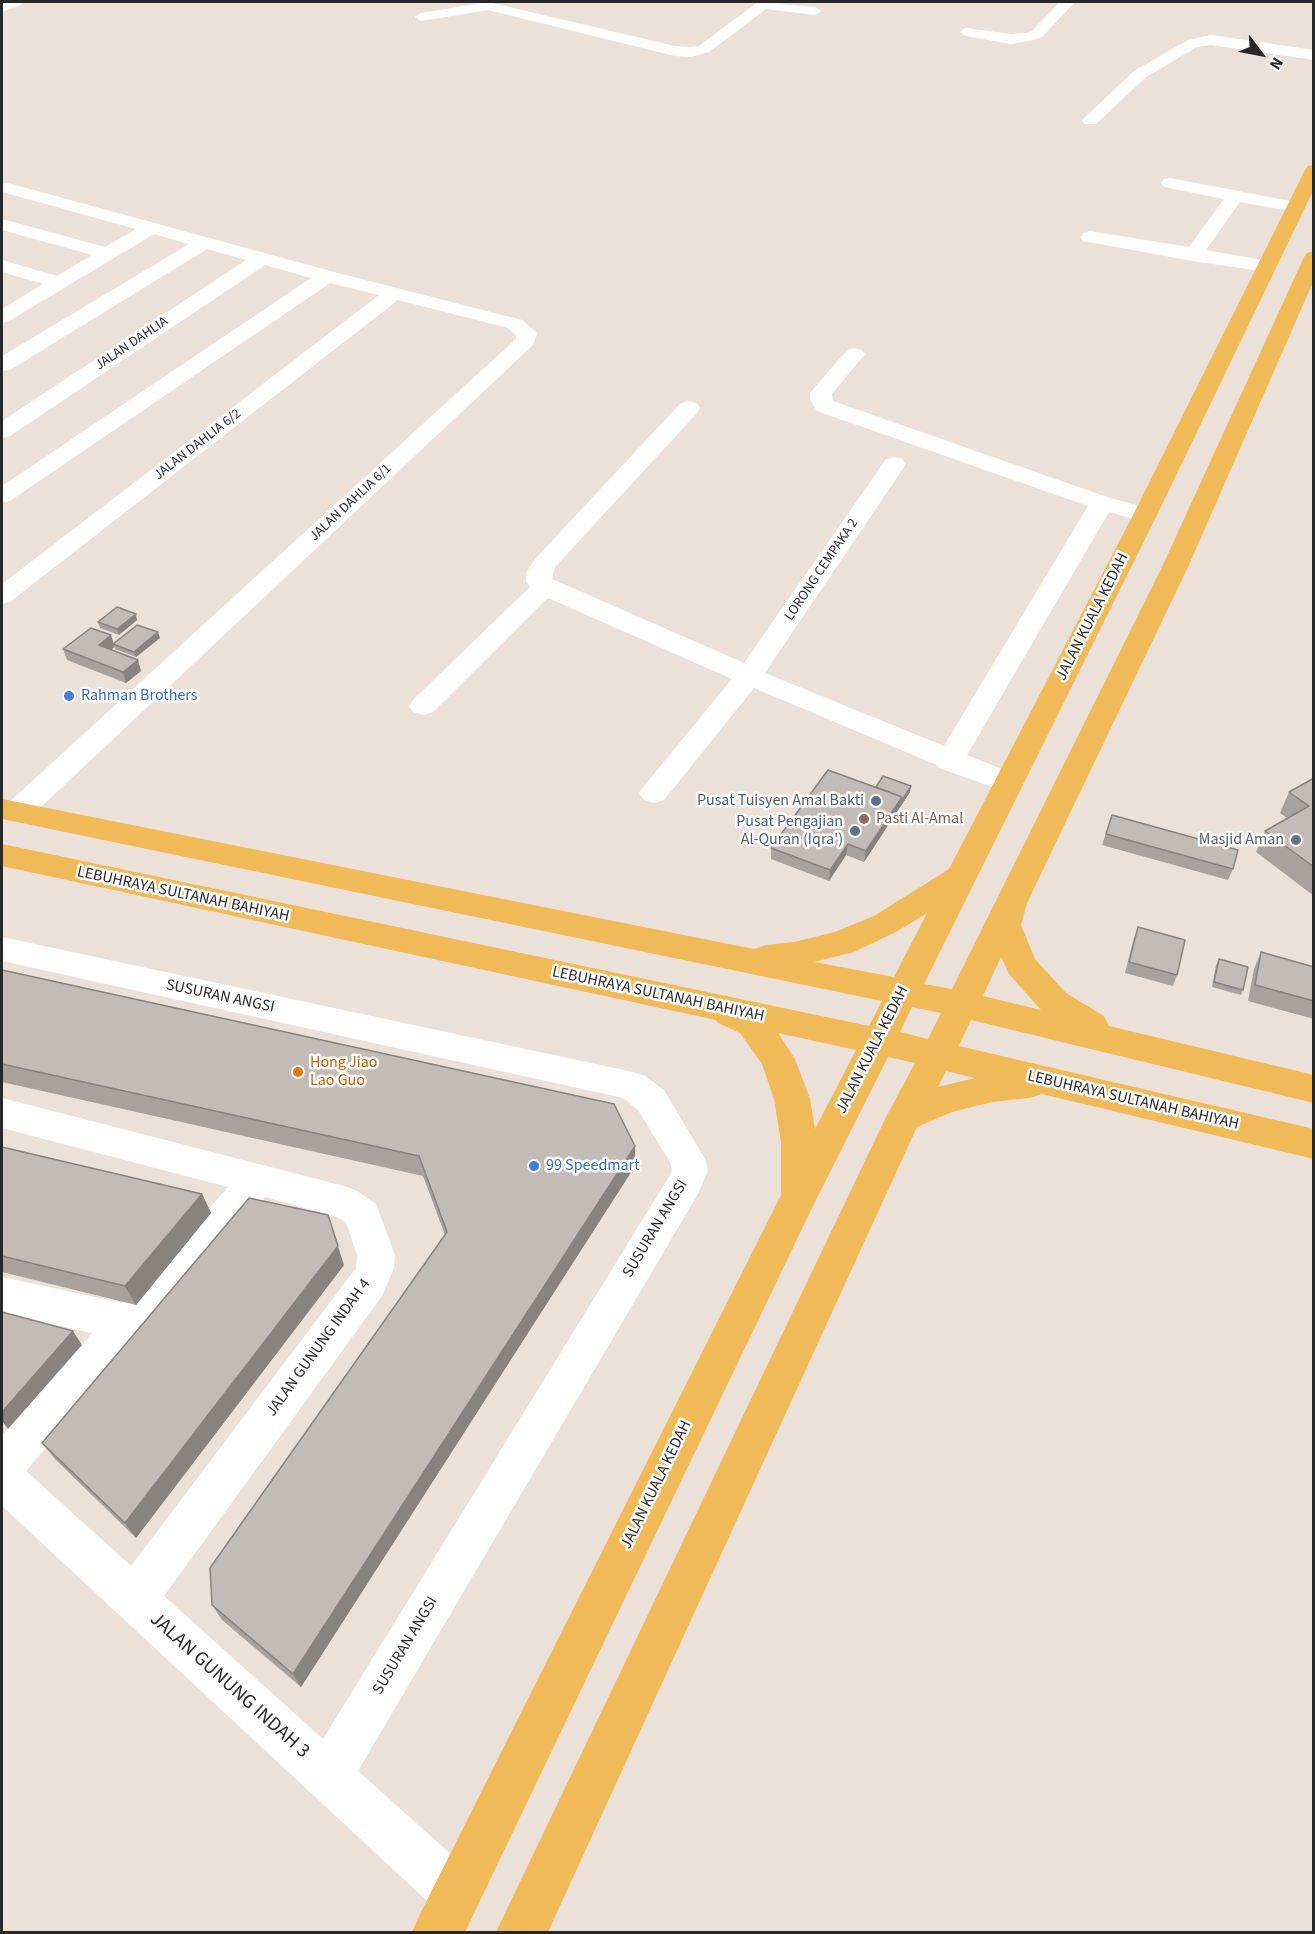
<!DOCTYPE html>
<html>
<head>
<meta charset="utf-8">
<style>
  body { margin:0 }
  #map { position:relative; width:1315px; height:1934px; overflow:hidden; background:#ebe1d9; font-family:"Source Sans 3",sans-serif }
  canvas { display:block }
  .frame { position:absolute; inset:0; border:3px solid #282828; pointer-events:none }
  .north { position:absolute; left:1231px; top:24px; width:60px; height:60px; -webkit-text-stroke:4px #fff; paint-order:stroke; rotate:122deg; font-size:16px; font-weight:700; line-height:24px; text-align:center; color:#282828 }
  .north::after { content:''; display:block; margin:auto; width:21px; height:27px; background:#282828; clip-path:polygon(50% 0,100% 100%,50% 72%,0 100%) }
</style>
</head>
<body>
<div id="map">
<canvas width="1315" height="1934"></canvas>
<div class="frame"></div>
<div class="north">N</div>
</div>
<script>
const context = document.querySelector('canvas').getContext('2d');
context.lineJoin = 'round';
function shape(rows) {
  const path = new Path2D();
  for (const r of rows) {
    path.moveTo(r[0], r[1]);
    for (let i = 2; i < r.length; i += 2) path.lineTo(r[i], r[i + 1]);
  }
  return path;
}
function fill(path, color) {
  context.fillStyle = color;
  context.fill(path, 'evenodd');
}
function strokePath(path, color, width, dash) {
  context.strokeStyle = color;
  context.lineWidth = width;
  context.lineCap = dash ? 'butt' : 'round';
  context.setLineDash(dash || []);
  context.stroke(path);
}
function write(font, color, halo, rows, align = 'center') {
  context.font = font + ' "Source Sans 3",sans-serif';
  context.lineWidth = 5;
  context.setLineDash([]);
  context.textBaseline = 'middle';
  context.strokeStyle = halo;
  context.fillStyle = color;
  for (const [text, x, y, turn = 0] of rows) {
    context.save();
    context.translate(x, y);
    context.rotate((+turn || 0) * Math.PI / 180);
    context.textAlign = isNaN(turn) ? turn : align;
    if (halo) context.strokeText(text, 0, 0);
    context.fillText(text, 0, 0);
    context.restore();
  }
}
const minor = shape([
  [5,2,23,2,21,5,2,12,2,3,5,2],
  [488,2,675,46,691,47,699,46,758,2,815,7,822,11,815,15,766,9,709,52,691,57,675,56,488,10,421,21,414,17,421,13,488,2],
  [1060,2,1075,2,1042,37,1034,40,1011,44,966,36,959,32,966,28,1011,34,1026,33,1032,31,1060,2],
  [1211,35,1314,50,1314,60,1211,45,1197,47,1146,77,1096,124,1084,124,1082,120,1134,71,1188,40,1211,35],
  [1170,178,1301,203,1304,207,1301,211,1295,212,1240,202,1206,250,1274,262,1277,266,1274,270,1267,272,1193,261,1083,241,1081,237,1083,233,1090,231,1189,247,1224,199,1164,187,1161,183,1164,179,1170,178],
  [8,183,334,272,522,320,537,333,533,345,28,819,17,822,6,819,2,812,6,805,516,339,516,335,508,328,398,300,11,601,2,604,2,584,379,295,330,283,10,501,2,503,2,486,311,278,265,265,10,436,2,438,2,421,246,260,207,249,10,370,2,371,2,356,189,244,154,234,9,321,2,323,2,309,43,284,2,272,2,260,57,276,92,255,2,230,2,219,105,247,136,229,2,192,2,184,8,183],
  [854,348,861,350,865,354,832,394,833,401,1110,498,1154,510,1157,515,1154,520,1145,522,1109,512,967,755,1019,776,1024,783,1019,790,1009,793,939,768,937,765,754,688,664,800,654,803,644,800,639,793,644,786,732,679,548,598,433,712,423,715,413,712,409,706,413,700,530,587,526,581,526,573,535,559,681,403,689,401,697,403,700,408,697,413,555,567,552,579,744,663,886,459,894,457,902,459,906,464,765,673,944,746,1088,506,817,411,810,400,810,393,847,350,854,348],
  [2,937,633,1072,645,1076,664,1090,705,1159,708,1170,699,1192,358,1771,474,1875,481,1893,474,1911,456,1918,438,1911,2,1506,2,1435,92,1333,2,1313,2,1277,123,1303,136,1294,228,1187,2,1128,2,1098,344,1186,357,1191,376,1204,395,1255,394,1268,382,1296,164,1596,323,1739,670,1175,672,1170,670,1162,638,1110,623,1098,2,961,2,937],
  [265,1197,334,1216,343,1220,347,1225,357,1255,356,1268,131,1566,26,1471,141,1335,164,1320,265,1197]
]);
const major = shape([
  [1314,165,1314,189,1157,515,924,984,952,989,1162,567,1304,257,1307,253,1314,251,1314,280,1188,567,1027,903,1021,925,1035,959,1066,993,1104,1016,1109,1026,1314,1075,1314,1103,971,1020,959,1046,1314,1129,1314,1159,1042,1094,1029,1098,992,1102,952,1112,917,1127,548,1932,496,1932,886,1117,915,1063,888,1057,812,1208,465,1932,412,1932,420,1914,781,1195,781,1142,774,1099,762,1064,740,1033,718,1023,716,1020,2,866,2,844,869,1026,882,1001,2,819,2,799,754,949,766,945,794,942,835,932,874,916,949,869,1133,515,1305,170,1308,166,1314,165],
  [927,913,894,977,814,962,854,952,896,932,927,913],
  [1001,957,1009,974,1041,1010,983,996,1001,957],
  [912,1007,941,1013,928,1039,900,1032,912,1007],
  [778,1033,856,1050,815,1129,810,1099,795,1059,778,1033],
  [946,1071,975,1078,938,1087,946,1071]
]);
const wall = shape([
  [137,620,119,635,100,628,98,622],
  [160,638,136,657,115,649,114,647,111,650,141,671,126,683,67,660,63,649],
  [1314,778,1314,896,1256,852,1265,831,1288,819,1280,813,1289,792],
  [876,787,910,792,864,862,846,855,829,881,771,859,771,848],
  [1112,815,1233,869,1228,880,1102,845],
  [1138,927,1177,975,1173,986,1125,973,1134,938],
  [1261,952,1314,967,1314,1019,1248,1001,1254,969],
  [1219,959,1243,990,1241,995,1212,987,1216,965],
  [2,970,635,1166,301,1687,222,1620,212,1605,445,1235,423,1176,2,1082],
  [2,1147,202,1194,211,1213,136,1305,2,1272],
  [344,1265,136,1538,55,1459,42,1443]
]);
const shadedWall = shape([
  [136,614,137,620,119,635,117,629],
  [158,632,160,638,136,657,134,652],
  [111,635,114,644,113,644,114,647,102,656,99,645],
  [138,660,141,671,126,683,123,672],
  [911,786,910,792,864,862,866,851,902,797],
  [848,844,846,855,829,881,830,870],
  [635,1146,635,1166,301,1687,293,1674],
  [202,1194,211,1213,136,1305,125,1286],
  [328,1215,344,1265,136,1538,125,1523],
  [73,1331,82,1345,8,1429,2,1421,2,1412]
]);
const building = shape([
  [117,607,136,614,117,629,98,622,117,607],
  [137,625,158,632,134,652,113,644,137,625],
  [91,628,111,635,99,645,138,660,123,672,63,649,91,628],
  [828,770,902,797,866,851,848,844,830,870,771,848,828,770],
  [883,776,911,786,901,802,902,797,876,787,883,776],
  [1314,778,1314,867,1265,831,1309,806,1289,792,1314,778],
  [1112,815,1238,850,1233,869,1106,834,1112,815],
  [1138,927,1185,940,1177,975,1129,962,1138,927],
  [1261,952,1314,967,1314,1001,1255,985,1261,952],
  [1219,959,1248,967,1243,990,1214,982,1219,959],
  [2,970,614,1104,635,1146,293,1674,212,1605,210,1568,447,1232,419,1156,2,1064,2,970],
  [2,1147,202,1194,125,1286,2,1256,2,1147],
  [249,1198,328,1215,338,1246,125,1523,42,1443,249,1198],
  [2,1312,73,1331,2,1412,2,1312]
]);
const markers = [
  [69,696,6,"#3f7fe0"],
  [876,801,6,"#5c6f8a"],
  [864,819,6,"#8d6e63"],
  [855,831,6,"#5c6f8a"],
  [1296,840,6,"#6b7280"],
  [298,1072,6,"#e8710a"],
  [534,1166,6,"#3f7fe0"]
];
const farStreetnames = [
  ["JALAN DAHLIA",132,344,-34],
  ["JALAN DAHLIA 6/2",198,445,-38],
  ["JALAN DAHLIA 6/1",351,503,-43],
  ["LORONG CEMPAKA 2",822,570,-56]
];
const streetNames = [
  ["JALAN KUALA KEDAH",1093,617,-63],
  ["LEBUHRAYA SULTANAH BAHIYAH",183,895,12],
  ["LEBUHRAYA SULTANAH BAHIYAH",658,995,12],
  ["SUSURAN ANGSI",220,997,12],
  ["JALAN KUALA KEDAH",873,1050,-63],
  ["LEBUHRAYA SULTANAH BAHIYAH",1133,1101,13],
  ["SUSURAN ANGSI",656,1229,-59],
  ["JALAN GUNUNG INDAH 4",319,1348,-54],
  ["JALAN KUALA KEDAH",657,1485,-64],
  ["SUSURAN ANGSI",406,1646,-59]
];
const shopNames = [
  ["Rahman Brothers",81,696],
  ["99 Speedmart",546,1166]
];
const serviceNames = [
  ["Pusat Tuisyen Amal Bakti",864,801],
  ["Pusat Pengajian",843,822],
  ["Al-Quran (Iqra')",843,840]
];
const educationNames = [
  ["Pasti Al-Amal",876,819]
];
const worshipNames = [
  ["Masjid Aman",1284,840]
];
const foodNames = [
  ["Hong Jiao",310,1063],
  ["Lao Guo",310,1081]
];
const nearStreetnames = [
  ["JALAN GUNUNG INDAH 3",229,1686,42]
];
fill(minor, '#fff');
fill(major, '#f0ba59');
fill(wall, '#a8a19d');
fill(shadedWall, '#88837f');
fill(building, '#c3bbb6');
strokePath(building, '#88837f', 1.5);
for (const [x, y, r, color] of markers) {
  const dot = new Path2D();
  dot.arc(x, y, r, 0, 2 * Math.PI);
  context.fillStyle = color;
  context.fill(dot);
  strokePath(dot, '#fff', 2);
}
write('14px', '#282828', '#fff', farStreetnames);
write('16px', '#282828', '#fff', streetNames);
write('16px', '#366cbe', '#fff', shopNames, 'left');
write('16px', '#4e5e75', '#fff', serviceNames, 'right');
write('16px', '#785e54', '#fff', educationNames, 'left');
write('16px', '#5b616d', '#fff', worshipNames, 'right');
write('16px', '#c56008', '#fff', foodNames, 'left');
write('20px', '#282828', '#fff', nearStreetnames);
</script>
</body>
</html>
